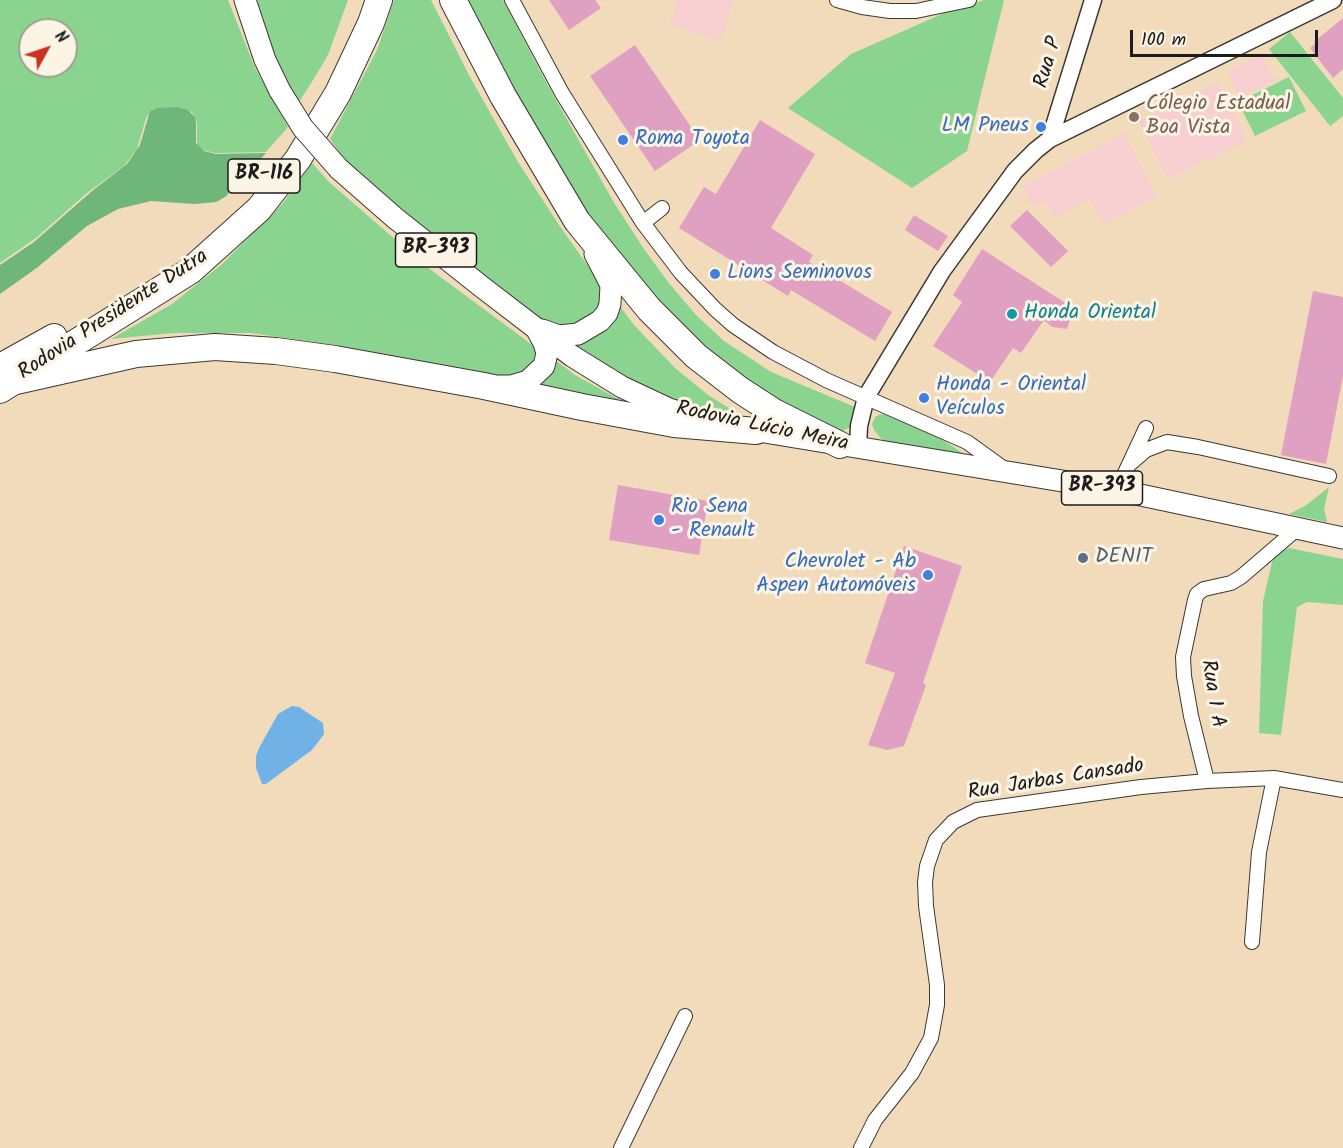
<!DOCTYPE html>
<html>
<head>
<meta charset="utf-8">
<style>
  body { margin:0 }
  #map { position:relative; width:1343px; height:1148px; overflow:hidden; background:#f1dbbb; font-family:Kalam,sans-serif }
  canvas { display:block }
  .north { position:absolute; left:18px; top:18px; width:60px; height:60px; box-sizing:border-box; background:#fcf5e5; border:2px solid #a29e95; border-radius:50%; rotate:50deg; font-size:16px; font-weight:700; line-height:24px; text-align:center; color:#1c1c1c }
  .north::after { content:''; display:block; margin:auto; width:21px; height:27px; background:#c8321e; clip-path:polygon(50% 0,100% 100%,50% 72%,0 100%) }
  .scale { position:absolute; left:1130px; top:30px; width:188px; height:27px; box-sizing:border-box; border:3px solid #1c1c1c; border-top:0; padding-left:8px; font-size:18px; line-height:21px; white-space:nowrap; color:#1c1c1c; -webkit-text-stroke:4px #fcf5e5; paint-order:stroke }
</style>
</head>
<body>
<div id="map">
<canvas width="1343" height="1148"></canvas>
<div class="north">N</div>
<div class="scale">100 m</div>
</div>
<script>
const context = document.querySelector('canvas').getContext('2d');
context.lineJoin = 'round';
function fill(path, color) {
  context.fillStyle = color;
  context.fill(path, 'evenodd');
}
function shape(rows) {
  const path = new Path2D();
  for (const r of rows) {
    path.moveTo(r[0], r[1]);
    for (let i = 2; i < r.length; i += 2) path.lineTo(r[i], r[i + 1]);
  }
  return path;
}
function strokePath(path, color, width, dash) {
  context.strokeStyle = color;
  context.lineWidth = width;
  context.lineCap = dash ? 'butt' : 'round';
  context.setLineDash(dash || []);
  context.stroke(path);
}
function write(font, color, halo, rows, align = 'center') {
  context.font = font + ' Kalam,sans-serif';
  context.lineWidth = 6;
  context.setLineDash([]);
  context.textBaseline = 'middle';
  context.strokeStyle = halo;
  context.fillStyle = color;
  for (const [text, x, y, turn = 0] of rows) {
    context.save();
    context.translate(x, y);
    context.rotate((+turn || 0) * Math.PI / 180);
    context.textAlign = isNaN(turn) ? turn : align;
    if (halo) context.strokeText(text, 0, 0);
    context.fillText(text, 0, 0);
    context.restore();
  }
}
const built = shape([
  [677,0,733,0,721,41,670,25],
  [1262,54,1275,81,1240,98,1227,71],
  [1218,82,1247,141,1168,179,1139,121],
  [1124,134,1157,197,1104,224,1090,199,1054,218,1045,201,1033,207,1022,186]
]);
const green = shape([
  [0,0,228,0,255,68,288,127,266,152,215,153,203,150,197,146,197,123,192,112,177,107,153,109,146,118,137,149,124,166,87,193,36,238,0,263],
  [30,30,66,30,66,66,30,66],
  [257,0,348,0,328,55,310,85,297,105,263,26],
  [394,0,431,0,470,77,518,162,559,225,600,283,603,291,598,311,580,326,548,327,412,220,359,174,345,160,330,139,377,50],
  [460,0,503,0,546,82,613,201,642,246,668,282,696,315,724,341,771,372,855,407,856,409,854,425,841,432,812,423,708,359,601,238],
  [984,0,1004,0,967,151,912,188,788,108,851,54,942,14],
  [1290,32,1343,98,1343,116,1330,126,1269,49],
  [1289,77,1306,111,1255,136,1238,102],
  [312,163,329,182,427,267,531,344,535,348,538,358,525,377,487,376,342,346,251,333,174,333,111,339,172,304,221,265,283,203],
  [616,301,634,325,675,368,708,395,750,421,706,411,641,386,568,342],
  [551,357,575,375,629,405,593,395,557,390,524,389],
  [882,414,889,415,934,434,970,458,883,441,874,430,872,424,876,416],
  [1329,487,1324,509,1327,522,1289,514,1305,506],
  [1289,548,1343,559,1343,605,1307,602,1297,607,1281,735,1259,733,1263,601,1273,558,1283,550]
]);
const forest = shape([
  [177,107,188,110,195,117,196,123,196,143,204,151,216,154,266,153,240,183,225,197,216,202,195,204,151,201,118,209,87,226,38,267,0,294,0,265,34,242,92,191,127,164,140,145,150,111,157,108]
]);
const water = shape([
  [292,706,299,707,323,723,324,734,312,750,266,784,262,784,256,768,256,756,259,748,278,714]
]);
const building = shape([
  [549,0,595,0,601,8,569,30],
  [1343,18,1343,69,1333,78,1310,48,1315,44,1314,42],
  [635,45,700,140,655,171,590,76],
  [760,120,815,154,771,228,813,255,809,262,892,312,875,341,791,290,788,296,679,228,704,187,716,194],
  [1027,210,1068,251,1051,267,1010,226],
  [914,215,948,236,938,251,905,230],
  [982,249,1073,308,1067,329,1052,327,1044,320,1021,353,1013,348,990,382,933,346,962,302,953,295],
  [1313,291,1343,297,1343,376,1326,464,1281,455],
  [618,485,708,501,699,555,609,540],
  [904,546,962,566,923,683,926,685,904,746,887,750,868,745,895,673,865,663]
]);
const minor = shape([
  [512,0,562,93,643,223,681,273,715,309,733,325,773,352,826,380,967,442,1003,468],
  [837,0,862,7,890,11,916,11,969,0],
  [643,223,662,208],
  [1131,463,1146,450,1167,442,1198,447,1329,476],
  [1117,490,1146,428],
  [1207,781,1191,716,1184,676,1183,657,1195,600,1197,594,1204,589,1231,583,1241,577,1298,528],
  [1252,942,1259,852,1274,778],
  [621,1148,685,1016],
  [861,1148,875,1120,912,1073,931,1038,937,1005,937,985,926,906,925,882,927,866,936,840,953,822,977,810,1141,787,1207,781,1274,778,1343,790]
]);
const tertiary = shape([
  [1050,139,1093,0],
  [858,448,859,426,866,397,942,271,1015,171,1036,150,1050,139,1333,0]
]);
const primary = shape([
  [245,0,265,60,280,91],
  [339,169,395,218,482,287,572,356,622,387,669,409,704,419],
  [542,330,559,336,578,334,600,321,607,313,610,304,611,285,595,254],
  [500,386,511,386,528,381,544,366,547,353,544,343,536,328],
  [740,428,1117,490,1343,538]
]);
const motorway = shape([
  [453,0,503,96,577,221,649,309,696,356,740,390,774,412,840,445],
  [0,367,54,337],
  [16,381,136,354,215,347,276,351,335,359,484,386,582,407,674,424,756,431],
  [0,390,190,271,259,209,298,159,338,93,371,23,379,0]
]);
const primaryBridge = shape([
  [280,91,303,128,339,169]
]);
const markers = [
  [1134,117,6,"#8d6e63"],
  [1041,127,6,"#3f7fe0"],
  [623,140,6,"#3f7fe0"],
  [715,274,6,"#3f7fe0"],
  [1012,314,6,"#0f9aa8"],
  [924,398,6,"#3f7fe0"],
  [659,520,6,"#3f7fe0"],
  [1083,558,6,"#5c6f8a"],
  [928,575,6,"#3f7fe0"]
];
const shields = [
  [264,176,72],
  [436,250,81],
  [1102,488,81]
];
const shieldNames = [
  ["BR-116",264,176],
  ["BR-393",436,250],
  ["BR-393",1102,488]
];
const streetNames = [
  ["Rua P",1050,63,-73],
  ["Rodovia Presidente Dutra",114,316,-33],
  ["Rodovia Lúcio Meira",762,428,12],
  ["Rua 1 A",1211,694,81],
  ["Rua Jarbas Cansado",1056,781,-9]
];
const educationNames = [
  ["Cólegio Estadual",1146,105],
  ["Boa Vista",1146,129]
];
const shopNames = [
  ["LM Pneus",1029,127,"right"],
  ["Roma Toyota",635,140],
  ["Lions Seminovos",727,274],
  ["Honda - Oriental",936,386],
  ["Veículos",936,410],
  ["Rio Sena",671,508],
  ["- Renault",671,532],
  ["Chevrolet - Ab",916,563,"right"],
  ["Aspen Automóveis",916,587,"right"]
];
const cultureNames = [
  ["Honda Oriental",1024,314]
];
const serviceNames = [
  ["DENIT",1095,558]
];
fill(built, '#f7cfd0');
fill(green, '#8ad490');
fill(forest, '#6fb67a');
fill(water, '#70b2e5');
fill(building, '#e0a0c1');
strokePath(minor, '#3c3934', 16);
strokePath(tertiary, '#3c3934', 19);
strokePath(primary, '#3c3934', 23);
strokePath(motorway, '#3c3934', 28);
strokePath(minor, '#fff', 14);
strokePath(tertiary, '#fff', 16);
strokePath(primary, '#fff', 21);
strokePath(motorway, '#fff', 26);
strokePath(primaryBridge, '#3c3934', 23, []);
strokePath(primaryBridge, '#fff', 21);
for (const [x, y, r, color] of markers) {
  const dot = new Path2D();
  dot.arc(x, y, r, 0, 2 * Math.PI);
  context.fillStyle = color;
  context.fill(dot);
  strokePath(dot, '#fcf5e5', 2);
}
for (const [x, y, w] of shields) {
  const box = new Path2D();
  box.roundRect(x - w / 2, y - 17, w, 34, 4.5);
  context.fillStyle = '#fcf5e5';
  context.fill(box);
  strokePath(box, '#1c1c1c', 1.5);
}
write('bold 20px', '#1c1c1c', null, shieldNames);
write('21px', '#1c1c1c', '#fcf5e5', streetNames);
write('21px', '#785e54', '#fcf5e5', educationNames, 'left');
write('21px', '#366cbe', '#fcf5e5', shopNames, 'left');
write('21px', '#0d838f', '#fcf5e5', cultureNames, 'left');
write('21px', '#4e5e75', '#fcf5e5', serviceNames, 'left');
</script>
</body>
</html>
